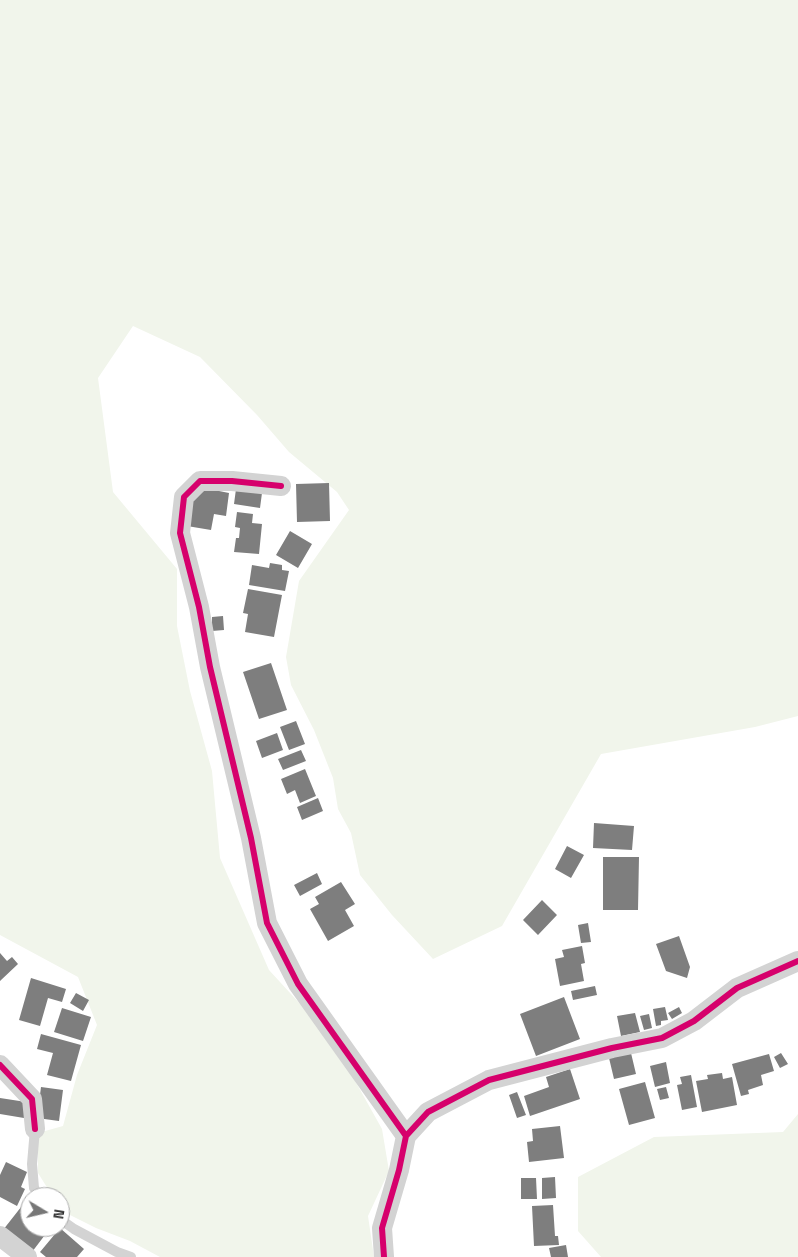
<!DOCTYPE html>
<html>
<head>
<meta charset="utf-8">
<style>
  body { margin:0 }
  #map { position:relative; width:798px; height:1257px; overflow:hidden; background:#fff; font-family:"Space Grotesk",sans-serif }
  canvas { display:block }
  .north { position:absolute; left:20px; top:1187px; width:50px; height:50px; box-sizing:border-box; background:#fff; border:1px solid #ababab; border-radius:50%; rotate:99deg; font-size:14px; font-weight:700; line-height:20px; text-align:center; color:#2e2e2e }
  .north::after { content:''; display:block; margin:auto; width:18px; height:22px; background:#777; clip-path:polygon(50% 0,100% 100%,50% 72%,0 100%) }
</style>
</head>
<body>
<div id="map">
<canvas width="798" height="1257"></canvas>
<div class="north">N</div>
</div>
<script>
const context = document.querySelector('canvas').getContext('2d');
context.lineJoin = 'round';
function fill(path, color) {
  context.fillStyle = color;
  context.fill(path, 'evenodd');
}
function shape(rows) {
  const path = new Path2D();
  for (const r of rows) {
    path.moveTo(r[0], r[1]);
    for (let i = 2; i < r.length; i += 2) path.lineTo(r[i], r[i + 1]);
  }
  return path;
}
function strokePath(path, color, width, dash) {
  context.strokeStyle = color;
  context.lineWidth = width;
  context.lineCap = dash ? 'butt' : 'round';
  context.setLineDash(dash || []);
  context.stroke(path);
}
const green = shape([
  [0,0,798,0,798,716,755,727,601,754,502,926,433,959,392,915,360,875,351,833,338,809,333,778,314,730,291,685,286,657,299,581,349,510,337,492,289,452,257,415,200,357,133,326,98,378,113,492,177,569,177,626,190,691,212,771,220,858,269,970,302,1006,349,1070,382,1129,389,1171,368,1216,374,1257,160,1257,130,1241,96,1228,62,1211,60,1209,60,1197,53,1197,38,1173,38,1133,63,1126,77,1075,97,1025,78,977,0,935],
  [798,1114,798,1257,601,1257,578,1231,578,1177,654,1137,783,1132]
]);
const building = shape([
  [329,483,330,521,297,522,296,484],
  [209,489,229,493,226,516,214,514,211,530,187,526,189,505,198,493],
  [236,489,262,493,260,508,234,504],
  [237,512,253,514,252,523,262,524,259,554,234,552,236,538,239,538,240,528,235,527],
  [290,531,312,544,298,568,276,555],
  [270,563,282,565,282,570,289,571,285,591,249,585,252,565,269,568],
  [248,589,282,595,274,637,245,632,248,614,243,613],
  [223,616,224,630,212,631,212,617],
  [271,663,287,710,259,719,243,672],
  [296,721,305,744,289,750,280,727],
  [277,733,283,750,262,758,256,741],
  [301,750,306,761,283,770,278,759],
  [305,769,316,796,300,803,295,790,287,794,281,779],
  [318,798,323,811,302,820,297,807],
  [594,823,634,826,632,850,593,848],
  [567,846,584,855,571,878,555,869],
  [603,857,639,857,638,910,603,910],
  [317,873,322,884,300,896,294,885],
  [341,882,355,904,345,910,354,926,328,941,310,909,319,904,315,897],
  [542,900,557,915,538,935,523,920],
  [588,923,591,942,581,943,578,925],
  [679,936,690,967,687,978,666,971,656,944],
  [582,946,585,963,581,964,584,981,560,986,555,959,564,957,562,950],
  [0,953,7,961,12,957,18,964,0,981],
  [31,978,66,989,62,1002,48,998,40,1026,19,1020],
  [595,986,597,995,573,1000,571,991],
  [76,993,89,1000,83,1011,70,1003],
  [564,997,580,1039,536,1056,520,1014],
  [665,1007,668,1020,661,1021,661,1025,656,1026,653,1009],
  [679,1007,682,1013,672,1019,668,1013],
  [62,1008,91,1017,83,1041,54,1032],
  [635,1013,640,1032,621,1036,617,1016],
  [649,1014,652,1028,644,1030,640,1016],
  [41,1034,81,1045,71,1081,47,1075,53,1053,37,1049],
  [631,1053,636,1074,614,1079,609,1058],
  [781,1053,788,1064,780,1068,774,1057],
  [769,1054,774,1071,761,1075,763,1085,748,1090,749,1094,741,1096,732,1064],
  [666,1062,670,1083,655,1087,650,1066],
  [570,1069,580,1099,530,1116,524,1096,549,1087,546,1077],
  [722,1073,723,1079,732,1077,737,1105,702,1112,696,1081,708,1079,707,1075],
  [691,1075,697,1107,682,1110,677,1085,682,1084,680,1077],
  [645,1082,655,1118,629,1125,619,1089],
  [41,1087,63,1090,59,1121,37,1118],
  [666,1087,669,1098,660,1100,657,1089],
  [517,1092,526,1115,517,1118,509,1095],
  [0,1098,26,1102,24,1118,0,1114],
  [560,1126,564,1158,529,1162,527,1142,533,1141,532,1129],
  [6,1162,27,1172,21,1187,25,1189,17,1206,0,1197,0,1175],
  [555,1177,556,1198,542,1199,542,1178],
  [521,1178,536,1178,537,1199,521,1199],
  [25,1202,30,1205,30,1227,51,1227,32,1252,3,1230],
  [553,1205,555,1236,558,1236,559,1245,534,1246,532,1206],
  [60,1228,84,1249,77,1257,46,1257,40,1252],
  [566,1245,568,1257,551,1257,549,1248]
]);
const lane = shape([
  [35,1129,32,1164,34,1188,40,1197],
  [60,1219,74,1229,117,1252,131,1257]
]);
const street = shape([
  [281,486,232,481,200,481,184,497,180,533,199,607,210,667,251,838,267,923,298,984,406,1136],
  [0,1065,32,1099,35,1129],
  [0,1236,27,1257],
  [384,1257,382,1228,399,1170,406,1136,428,1112,489,1080,612,1048,662,1038,694,1021,737,988,798,961]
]);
const cycleway = shape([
  [281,486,232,481,200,481,184,497,180,533,199,607,210,667,251,838,267,923,298,984,406,1136],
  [0,1065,32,1099,35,1129],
  [384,1257,382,1228,399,1170,406,1136,428,1112,489,1080,612,1048,662,1038,694,1021,737,988,798,961]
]);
fill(green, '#f1f5eb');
fill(building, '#7e7e7e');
strokePath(lane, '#d3d3d3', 10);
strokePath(street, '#d3d3d3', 20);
strokePath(cycleway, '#d6006c', 6);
</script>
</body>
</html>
